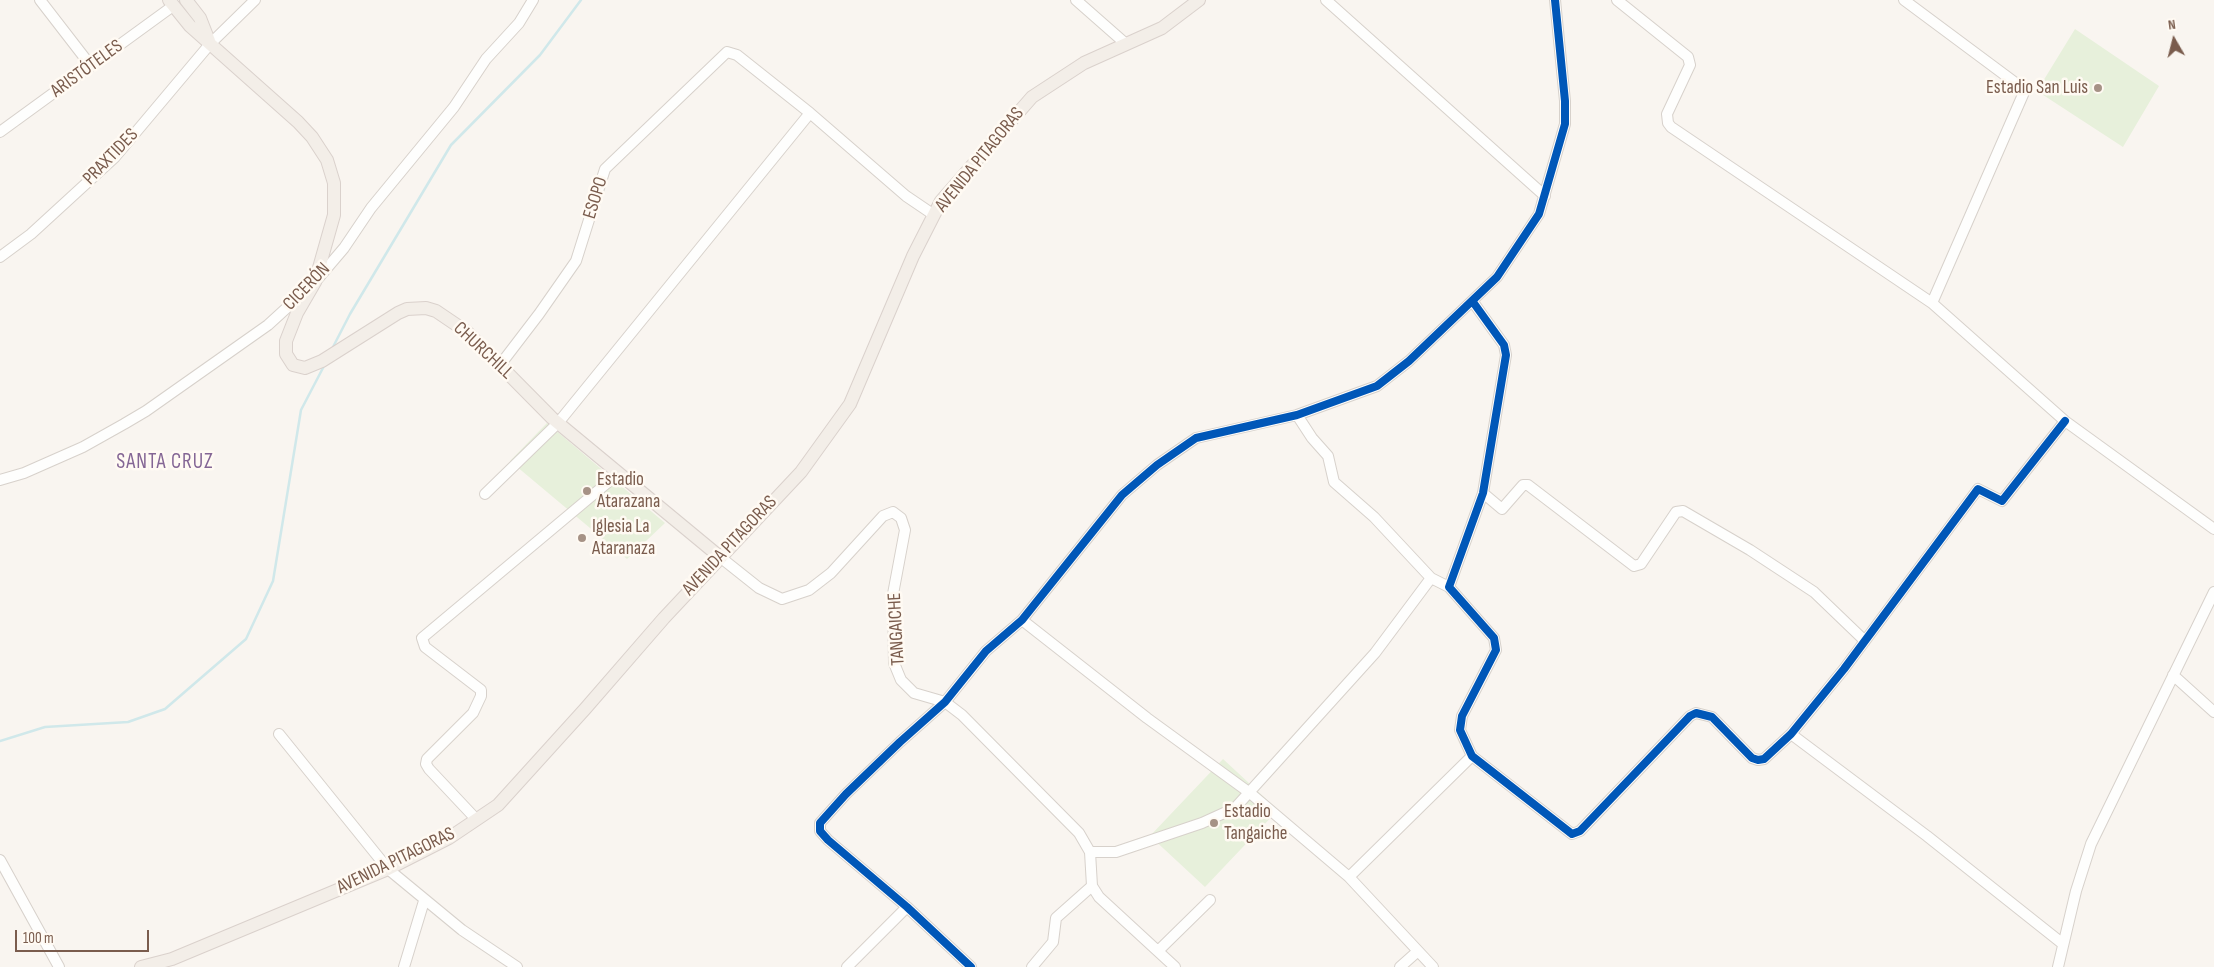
<!DOCTYPE html>
<html>
<head>
<meta charset="utf-8">
<style>
  body { margin:0 }
  #map { position:relative; width:2214px; height:967px; overflow:hidden; background:#f9f5f0; font-family:"Sofia Sans Condensed",sans-serif }
  canvas { display:block }
  .north { position:absolute; left:2149px; top:15px; width:50px; height:50px; -webkit-text-stroke:4px #fffaf3; paint-order:stroke; rotate:352deg; font-size:14px; font-weight:700; line-height:20px; text-align:center; color:#7a5c4d }
  .north::after { content:''; display:block; margin:auto; width:18px; height:22px; background:#7a5c4d; clip-path:polygon(50% 0,100% 100%,50% 72%,0 100%) }
  .scale { position:absolute; left:15px; top:930px; width:134px; height:22px; box-sizing:border-box; border:2px solid #7a5c4d; border-top:0; padding-left:6px; font-size:15px; line-height:18px; white-space:nowrap; color:#7a5c4d; -webkit-text-stroke:4px #fffaf3; paint-order:stroke }
</style>
</head>
<body>
<div id="map">
<canvas width="2214" height="967"></canvas>
<div class="north">N</div>
<div class="scale">100 m</div>
</div>
<script>
const context = document.querySelector('canvas').getContext('2d');
context.lineJoin = 'round';
function fill(path, color) {
  context.fillStyle = color;
  context.fill(path, 'evenodd');
}
function shape(rows) {
  const path = new Path2D();
  for (const r of rows) {
    path.moveTo(r[0], r[1]);
    for (let i = 2; i < r.length; i += 2) path.lineTo(r[i], r[i + 1]);
  }
  return path;
}
function strokePath(path, color, width, dash) {
  context.strokeStyle = color;
  context.lineWidth = width;
  context.lineCap = dash ? 'butt' : 'round';
  context.setLineDash(dash || []);
  context.stroke(path);
}
function write(font, color, halo, rows, align = 'center') {
  context.font = font + ' "Sofia Sans Condensed",sans-serif';
  context.lineWidth = 5;
  context.setLineDash([]);
  context.textBaseline = 'middle';
  context.strokeStyle = halo;
  context.fillStyle = color;
  for (const [text, x, y, turn = 0] of rows) {
    context.save();
    context.translate(x, y);
    context.rotate((+turn || 0) * Math.PI / 180);
    context.textAlign = isNaN(turn) ? turn : align;
    if (halo) context.strokeText(text, 0, 0);
    context.fillText(text, 0, 0);
    context.restore();
  }
}
const green = shape([
  [2075,29,2159,86,2123,147,2037,91],
  [547,423,665,523,627,559,510,461],
  [1223,759,1278,810,1205,887,1150,836]
]);
const stream = shape([
  [333,347,350,314,451,145,540,55,581,0],
  [0,741,45,727,128,722,165,709,246,639,273,581,301,410,324,366]
]);
const minor = shape([
  [40,0,91,66],
  [1076,0,1126,44],
  [1326,0,1545,196],
  [1617,0,1688,57,1690,65,1667,114,1668,123,1671,127,1932,303,2065,421,2214,529],
  [1904,0,2025,90,1932,303],
  [0,132,173,6],
  [0,257,31,234,115,157,210,44,255,0],
  [1473,302,1504,345,1506,355,1483,493,1449,587,1494,638,1496,650,1462,716,1460,730,1472,756,1572,834,1580,831,1690,716,1696,713,1712,717,1752,758,1758,760,1764,759,1791,734,1844,669,1978,489,2002,501,2065,421],
  [500,365,539,314,576,261,605,169,727,52,737,55,810,113,906,196,934,215],
  [1297,415,1312,438,1328,456,1334,482,1374,517,1431,578],
  [0,480,24,473,83,447,124,424,146,411,268,325,315,282,344,248,371,208,454,107,486,59,519,23,533,0],
  [1483,493,1502,509,1523,485,1528,485,1634,566,1641,564,1676,512,1683,511,1750,550,1814,592,1865,641],
  [485,494,558,423,810,113],
  [720,557,759,588,782,599,809,590,831,573,883,516,893,512,901,518,905,530,893,594,894,663,901,680,914,693,945,702,962,715,1079,833,1090,852,1092,886,1099,897,1175,967],
  [1022,620,1147,718,1250,793,1349,877,1433,967],
  [2173,675,2214,712],
  [279,734,388,869,462,930,517,967],
  [1791,734,1927,836,2063,944],
  [476,819,429,769,426,764,427,759,473,713,481,696,481,690,425,647,422,638,619,473],
  [1090,852,1116,852,1202,823,1235,808,1375,653,1431,578,1449,587],
  [0,860,59,967],
  [1349,877,1472,756],
  [1158,951,1210,900],
  [404,967,424,901],
  [847,967,907,907],
  [971,967,907,907,828,840,820,831,820,823,846,794,900,742,945,702,986,651,1022,620,1122,495,1157,465,1196,438,1297,415,1377,386,1409,361,1497,277,1539,214,1565,124,1565,101,1555,0],
  [1032,967,1053,942,1056,918,1092,886],
  [1400,967,1418,951],
  [2058,967,2076,891,2091,844,2214,592]
]);
const major = shape([
  [169,0,190,26,298,122,312,137,327,160,334,183,334,215,315,282,297,313,286,341,286,354,293,365,305,368,322,361,398,313,407,309,426,308,436,311,467,332,552,418,720,557],
  [186,0,200,18,209,41],
  [141,967,172,959,388,869,449,838,498,805,585,709,664,618,801,472,850,404,913,256,941,201,1032,97,1084,63,1162,28,1199,0]
]);
const cycleway = shape([
  [1473,302,1504,345,1506,355,1483,493,1449,587,1494,638,1496,650,1462,716,1460,730,1472,756,1572,834,1580,831,1690,716,1696,713,1712,717,1752,758,1758,760,1764,759,1791,734,1844,669,1978,489,2002,501,2065,421],
  [971,967,907,907,828,840,820,831,820,823,846,794,900,742,945,702,986,651,1022,620,1122,495,1157,465,1196,438,1297,415,1377,386,1409,361,1497,277,1539,214,1565,124,1565,101,1555,0]
]);
const markers = [
  [2098,88,5,"#a69286"],
  [587,491,5,"#a69286"],
  [582,538,5,"#a69286"],
  [1214,823,5,"#a69286"]
];
const streetNames = [
  ["ARISTÓTELES",87,69,-36],
  ["PRAXTIDES",111,157,-46],
  ["AVENIDA PITAGORAS",980,160,-51],
  ["ESOPO",596,198,-73],
  ["CICERÓN",307,287,-46],
  ["CHURCHILL",483,351,43],
  ["AVENIDA PITAGORAS",730,546,-47],
  ["TANGAICHE",897,629,-93],
  ["AVENIDA PITAGORAS",396,861,-26]
];
const poiNames = [
  ["Estadio San Luis",2088,88,"right"],
  ["Estadio",597,480],
  ["Atarazana",597,502],
  ["Iglesia La",592,527],
  ["Ataranaza",592,549],
  ["Estadio",1224,812],
  ["Tangaiche",1224,834]
];
const quarterNames = [
  ["SANTA CRUZ",165,463]
];
fill(green, '#e7f0db');
strokePath(stream, '#d0e8ea', 2.5);
strokePath(minor, '#d7d1cb', 12);
strokePath(major, '#dad1cc', 14);
strokePath(minor, '#fefefd', 10);
strokePath(major, '#f3eee8', 12);
strokePath(cycleway, '#0057b8', 8);
for (const [x, y, r, color] of markers) {
  const dot = new Path2D();
  dot.arc(x, y, r, 0, 2 * Math.PI);
  context.fillStyle = color;
  context.fill(dot);
  strokePath(dot, '#fffaf3', 2);
}
write('19px', '#7a5c4d', '#fffaf3', streetNames);
write('19px', '#7a5c4d', '#fffaf3', poiNames, 'left');
context.letterSpacing = '1px';
write('21px', '#846695', '#fffaf3', quarterNames);
context.letterSpacing = '0px';
</script>
</body>
</html>
